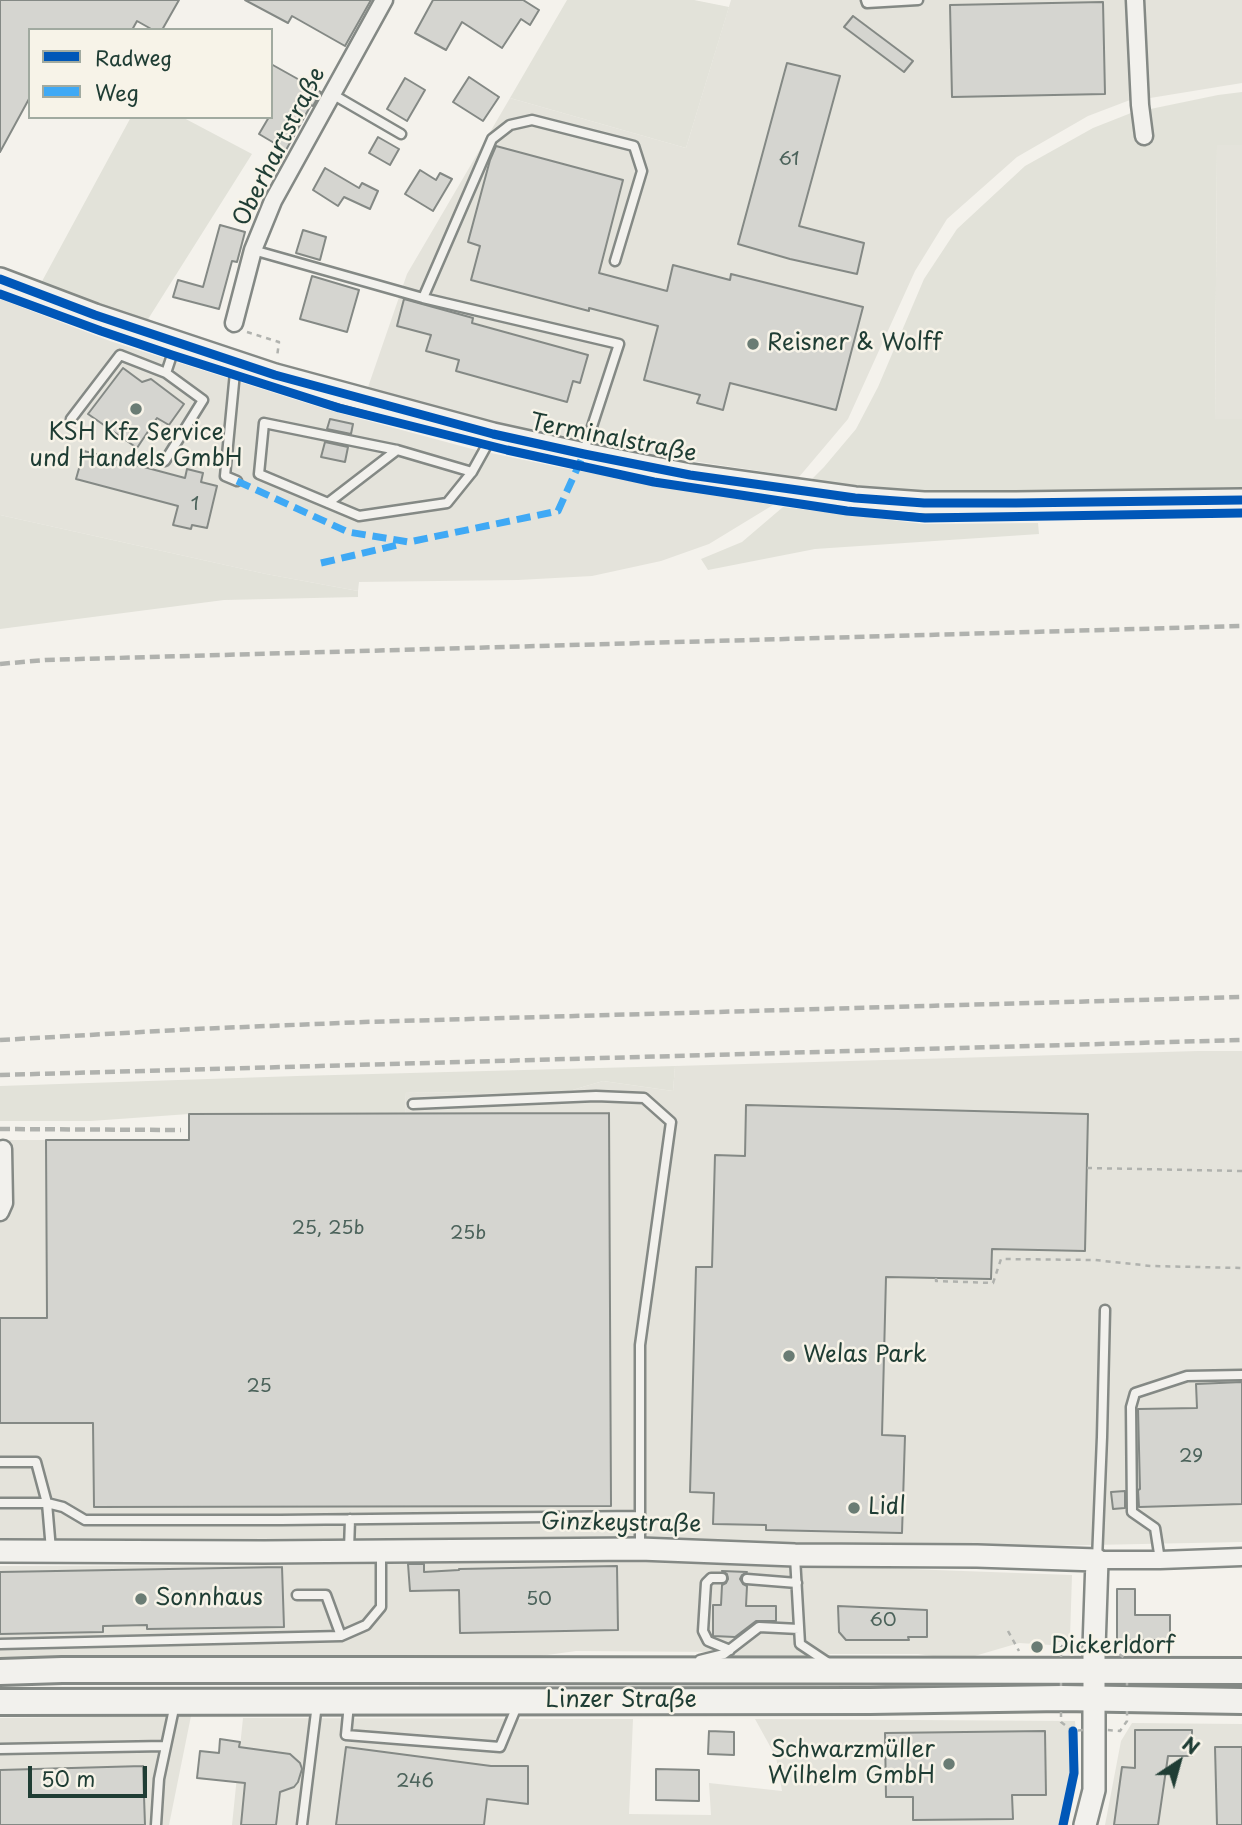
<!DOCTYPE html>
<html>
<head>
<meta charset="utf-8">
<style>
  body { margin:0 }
  #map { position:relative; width:1242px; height:1825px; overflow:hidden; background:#f4f2ec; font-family:"Playpen Sans",sans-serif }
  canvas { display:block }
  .legend { position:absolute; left:28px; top:28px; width:245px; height:91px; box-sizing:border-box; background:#f7f3e8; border:2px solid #a1aaa0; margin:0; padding:9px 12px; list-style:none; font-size:21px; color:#1f3d34 }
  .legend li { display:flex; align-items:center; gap:14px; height:35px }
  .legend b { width:35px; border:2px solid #a1aaa0 }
  .north { position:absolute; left:1144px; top:1727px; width:70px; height:70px; -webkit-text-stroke:5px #f7f3e8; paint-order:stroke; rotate:36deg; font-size:19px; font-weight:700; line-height:28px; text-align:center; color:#1f3d34 }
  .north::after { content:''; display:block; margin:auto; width:24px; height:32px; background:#1f3d34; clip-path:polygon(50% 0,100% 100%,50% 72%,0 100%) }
  .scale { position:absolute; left:28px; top:1766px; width:119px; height:32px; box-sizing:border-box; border:4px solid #1f3d34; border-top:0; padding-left:9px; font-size:21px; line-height:24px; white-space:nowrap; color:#1f3d34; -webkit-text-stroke:5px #f7f3e8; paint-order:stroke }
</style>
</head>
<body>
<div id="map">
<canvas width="1242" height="1825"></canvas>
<ul class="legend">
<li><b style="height:9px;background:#0057b8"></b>Radweg</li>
<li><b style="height:9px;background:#3fa9f5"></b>Weg</li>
</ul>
<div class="north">N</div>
<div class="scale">50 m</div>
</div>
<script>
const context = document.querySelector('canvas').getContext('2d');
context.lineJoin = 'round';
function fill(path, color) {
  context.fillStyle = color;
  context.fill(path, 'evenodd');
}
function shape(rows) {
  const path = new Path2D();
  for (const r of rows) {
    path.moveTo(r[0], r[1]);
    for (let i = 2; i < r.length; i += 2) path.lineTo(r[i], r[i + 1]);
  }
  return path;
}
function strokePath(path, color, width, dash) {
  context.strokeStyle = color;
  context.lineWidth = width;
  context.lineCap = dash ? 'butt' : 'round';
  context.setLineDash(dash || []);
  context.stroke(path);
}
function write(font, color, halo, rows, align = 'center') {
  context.font = font + ' "Playpen Sans",sans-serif';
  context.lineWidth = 5;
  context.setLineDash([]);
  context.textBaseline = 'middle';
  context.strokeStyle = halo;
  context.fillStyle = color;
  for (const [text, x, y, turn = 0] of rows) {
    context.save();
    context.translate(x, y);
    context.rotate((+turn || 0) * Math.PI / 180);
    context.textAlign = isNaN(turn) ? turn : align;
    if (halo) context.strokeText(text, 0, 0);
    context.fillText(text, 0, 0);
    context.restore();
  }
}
const built = shape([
  [731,0,1127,0,1130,100,1088,116,1017,157,947,219,915,271,848,419,799,477,612,449,366,393,407,274,510,98,686,148],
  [1141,0,1242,0,1242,83,1144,99],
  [1217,144,1242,145,1242,419,1215,419],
  [0,299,110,341,328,410,472,449,558,467,773,505,709,544,661,561,592,576,518,580,359,582,358,591,266,574,0,515],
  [1198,1051,1242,1051,1242,1542,942,1548,657,1538,0,1541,0,1140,189,1140,189,1114,405,1113,406,1092,559,1094,603,1081,673,1091,675,1066],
  [557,1559,692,1561,1072,1575,1070,1638,1051,1645,1019,1643,961,1660,918,1654,831,1654,803,1663,738,1663,720,1652,576,1651,511,1660,0,1661,0,1566,339,1565],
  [191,1716,169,1825,0,1825,0,1718],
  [243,1718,633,1719,629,1814,711,1815,709,1783,782,1791,776,1757,755,1719,1075,1721,1079,1772,1068,1825,232,1825],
  [1132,1723,1242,1724,1242,1825,1105,1825,1121,1741]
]);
const green = shape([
  [567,0,694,0,729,7,686,148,510,98],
  [1242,92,1242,145,1217,145,1215,419,1242,419,1242,488,1016,493,925,492,808,483,824,467,856,429,878,387,924,279,957,229,1025,166,1093,128,1131,113,1218,95],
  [131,117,182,117,252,154,145,324,40,285],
  [783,507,924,524,1038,523,1039,534,815,549,708,570,701,559,742,542],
  [0,515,266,574,358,591,358,597,224,600,0,629],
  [675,1066,673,1091,603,1081,559,1094,406,1092,405,1113,189,1114,91,1121,0,1121,0,1086,297,1076]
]);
const building = shape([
  [0,0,179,0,162,30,153,30,137,21,132,30,30,30,30,97,0,152,0,0],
  [245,0,371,0,345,46,292,16,288,23,245,0],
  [433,0,523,0,539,10,530,25,521,19,502,48,462,22,446,50,415,33,433,0],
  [1103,2,1105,94,952,97,950,5,1103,2],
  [853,16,913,61,904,72,844,27,853,16],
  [787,63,840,76,799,226,864,243,857,274,790,259,738,244,787,63],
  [271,64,321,92,313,106,311,105,286,150,259,134,269,117,271,117,271,64],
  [469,77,499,97,483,121,453,102,469,77],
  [405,78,425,90,407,121,387,109,405,78],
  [378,137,399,149,390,165,369,153,378,137],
  [496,146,623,180,599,273,667,291,673,265,730,280,731,274,863,307,836,410,730,383,723,410,697,403,700,395,644,380,658,326,589,308,589,311,471,280,480,246,468,242,490,160,496,146],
  [325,168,359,188,362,183,378,191,370,209,344,197,338,206,313,190,325,168],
  [420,170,436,180,440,173,452,179,433,211,405,194,420,170],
  [220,225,245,232,237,262,232,261,219,309,173,297,178,280,203,287,220,225],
  [303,230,326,237,320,260,296,253,303,230],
  [312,276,359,290,347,332,300,319,312,276],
  [404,299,473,318,472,323,588,355,580,383,573,381,567,402,456,371,459,360,426,351,431,335,397,326,404,299],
  [123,368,142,382,151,379,184,404,169,425,157,418,137,448,88,414,123,368],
  [330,419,353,424,351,434,327,429,330,419],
  [325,442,348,447,345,462,321,457,325,442],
  [84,451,185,478,187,469,203,473,201,482,217,486,207,528,192,525,191,529,173,525,178,506,76,479,84,451],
  [746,1105,1088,1114,1085,1251,992,1249,991,1279,886,1277,882,1435,905,1436,902,1533,766,1530,766,1525,713,1524,714,1493,690,1492,696,1267,712,1267,715,1155,745,1156,746,1105],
  [609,1113,611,1506,94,1507,93,1423,0,1423,0,1318,47,1318,46,1140,189,1140,189,1114,609,1113],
  [1242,1382,1242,1504,1139,1507,1138,1490,1140,1489,1138,1409,1197,1408,1196,1384,1242,1382],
  [1125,1491,1125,1508,1113,1509,1111,1492,1125,1491],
  [408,1564,424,1564,424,1572,459,1570,459,1569,617,1566,618,1630,460,1633,459,1590,410,1591,408,1564],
  [282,1567,284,1627,147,1629,147,1625,103,1626,103,1632,0,1634,0,1572,282,1567],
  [722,1571,747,1572,742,1575,740,1579,743,1584,747,1586,746,1606,776,1606,776,1621,756,1621,735,1637,713,1636,713,1605,721,1605,722,1585,726,1583,728,1579,727,1574,722,1571],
  [1117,1589,1135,1589,1135,1615,1170,1615,1170,1640,1117,1640,1117,1589],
  [838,1606,927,1610,927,1637,908,1637,909,1640,846,1640,839,1632,838,1606],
  [1135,1730,1192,1730,1192,1756,1168,1756,1158,1825,1114,1825,1122,1767,1135,1768,1135,1730],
  [709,1731,734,1732,734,1755,708,1754,709,1731],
  [1045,1731,1046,1795,1012,1795,1013,1819,913,1820,913,1797,886,1797,885,1733,1045,1731],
  [220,1739,240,1742,239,1747,290,1754,300,1763,302,1769,298,1782,294,1787,280,1792,276,1825,241,1825,245,1783,197,1778,200,1751,219,1753,220,1739],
  [346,1747,491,1766,528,1766,528,1804,487,1799,484,1825,336,1825,346,1747],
  [1215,1747,1242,1747,1242,1825,1217,1825,1215,1747],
  [143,1766,145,1825,0,1825,0,1770,143,1766],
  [656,1769,699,1770,699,1801,656,1800,656,1769]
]);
const path = shape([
  [247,332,279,342,277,357],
  [1087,1168,1242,1171],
  [936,1278,936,1281,993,1283,1001,1259,1095,1260,1151,1266,1242,1268],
  [1008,1631,1019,1651],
  [1061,1646,1114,1650,1127,1660,1127,1721,1120,1731,1095,1729,1073,1731,1061,1722,1061,1646]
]);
const lane = shape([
  [866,0,867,3,918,0],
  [332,94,401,134],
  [253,250,423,298,619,344,584,451],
  [423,298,492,139,510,125,532,120,634,146,642,171,615,261],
  [236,362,225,476,237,481],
  [71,419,120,355,166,373,176,343],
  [165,461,203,400,166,373],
  [472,472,397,450,264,423,259,474,359,516,447,503,472,472,492,436],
  [328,503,397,450],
  [413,1104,596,1096,644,1098,671,1122,640,1345,640,1549],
  [0,1462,36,1462,47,1503,51,1550],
  [0,1503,47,1503,63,1507,85,1520,281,1520,640,1516],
  [349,1550,350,1519],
  [795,1557,800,1644,830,1664],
  [1097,1560,1102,1437,1105,1310],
  [1160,1560,1155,1528,1132,1512,1131,1407,1135,1393,1187,1376,1242,1375],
  [722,1578,711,1578,706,1583,703,1631,708,1641,730,1650],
  [747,1579,797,1583],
  [297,1595,326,1595,341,1636],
  [0,1644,341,1636,366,1625,381,1607,381,1554],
  [700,1660,724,1654,759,1627,799,1629],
  [349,1704,346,1735,500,1747,517,1706],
  [0,1749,165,1746],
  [156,1825,159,1779,175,1704],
  [302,1825,317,1704]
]);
const street = shape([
  [1135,0,1140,105,1144,136],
  [234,323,253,250,273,201,384,0],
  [0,1212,4,1203,3,1149],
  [1097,1560,1160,1560,1242,1557]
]);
const secondary = shape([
  [0,279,95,315,275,375,493,434,584,454,690,475,855,498,924,503,1016,503,1242,500],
  [0,1551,264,1552,640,1549,795,1555,977,1556,1097,1560,1094,1648,1094,1790,1085,1825]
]);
const primary = shape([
  [0,1672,62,1670,397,1670,1242,1671],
  [0,1702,870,1701,1062,1698,1242,1701]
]);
const rail = shape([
  [0,664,45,660,1242,626],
  [0,1040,195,1029,364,1022,1242,997],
  [0,1075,1242,1040],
  [0,1129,181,1130]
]);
const quiet = shape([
  [237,481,348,532,409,542,558,511,581,460],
  [321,563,402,544]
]);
const cycleway = shape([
  [0,279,95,315,275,375,493,434,584,454,690,475,855,498,924,503,1016,503,1242,500],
  [0,294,101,331,172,355,339,408,507,450,654,482,847,511,925,518,1242,513],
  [1063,1825,1074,1773,1073,1731]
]);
const markers = [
  [753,344,7,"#6a7c74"],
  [136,409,7,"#6a7c74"],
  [789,1356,7,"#6a7c74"],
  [854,1508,7,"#6a7c74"],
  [141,1599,7,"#6a7c74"],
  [1037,1647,7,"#6a7c74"],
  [949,1764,7,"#6a7c74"]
];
const numberNames = [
  ["61",789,160],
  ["1",195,505],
  ["25, 25b",328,1229],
  ["25b",468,1234],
  ["25",259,1387],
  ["29",1191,1457],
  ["50",539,1600],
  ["60",883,1621],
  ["246",415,1782]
];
const streetNames = [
  ["Oberhartstraße",280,147,-63],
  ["Terminalstraße",613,439,11],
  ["Ginzkeystraße",621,1524,1],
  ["Linzer Straße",621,1701]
];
const poiNames = [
  ["Reisner & Wolff",767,344],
  ["KSH Kfz Service",136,434,"center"],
  ["und Handels GmbH",136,460,"center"],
  ["Welas Park",803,1356],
  ["Lidl",868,1508],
  ["Sonnhaus",155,1599],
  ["Dickerldorf",1051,1647],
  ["Schwarzmüller",935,1751,"right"],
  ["Wilhelm GmbH",935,1777,"right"]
];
fill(built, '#e4e3db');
fill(green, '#e2e2d9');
fill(building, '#d5d5d0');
strokePath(building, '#848985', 2);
strokePath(lane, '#848985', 13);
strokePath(street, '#848985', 21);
strokePath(secondary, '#848985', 26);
strokePath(primary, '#848985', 30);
strokePath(path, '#b0b2ae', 2.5, [5, 5]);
strokePath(lane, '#f2f1ed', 8);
strokePath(street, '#f2f1ed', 16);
strokePath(secondary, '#f2f1ed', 21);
strokePath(primary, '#f2f1ed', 24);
strokePath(rail, '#b0b2ae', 4.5, [10, 5]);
strokePath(quiet, '#3fa9f5', 7, [14, 7]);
strokePath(cycleway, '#0057b8', 9);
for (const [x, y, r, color] of markers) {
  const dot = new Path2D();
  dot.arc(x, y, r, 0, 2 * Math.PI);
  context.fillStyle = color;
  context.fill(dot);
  strokePath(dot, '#f7f3e8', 2.5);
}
write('19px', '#4c635b', null, numberNames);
write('23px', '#1f3d34', '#f7f3e8', streetNames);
write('23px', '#1f3d34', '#f7f3e8', poiNames, 'left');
</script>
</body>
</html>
